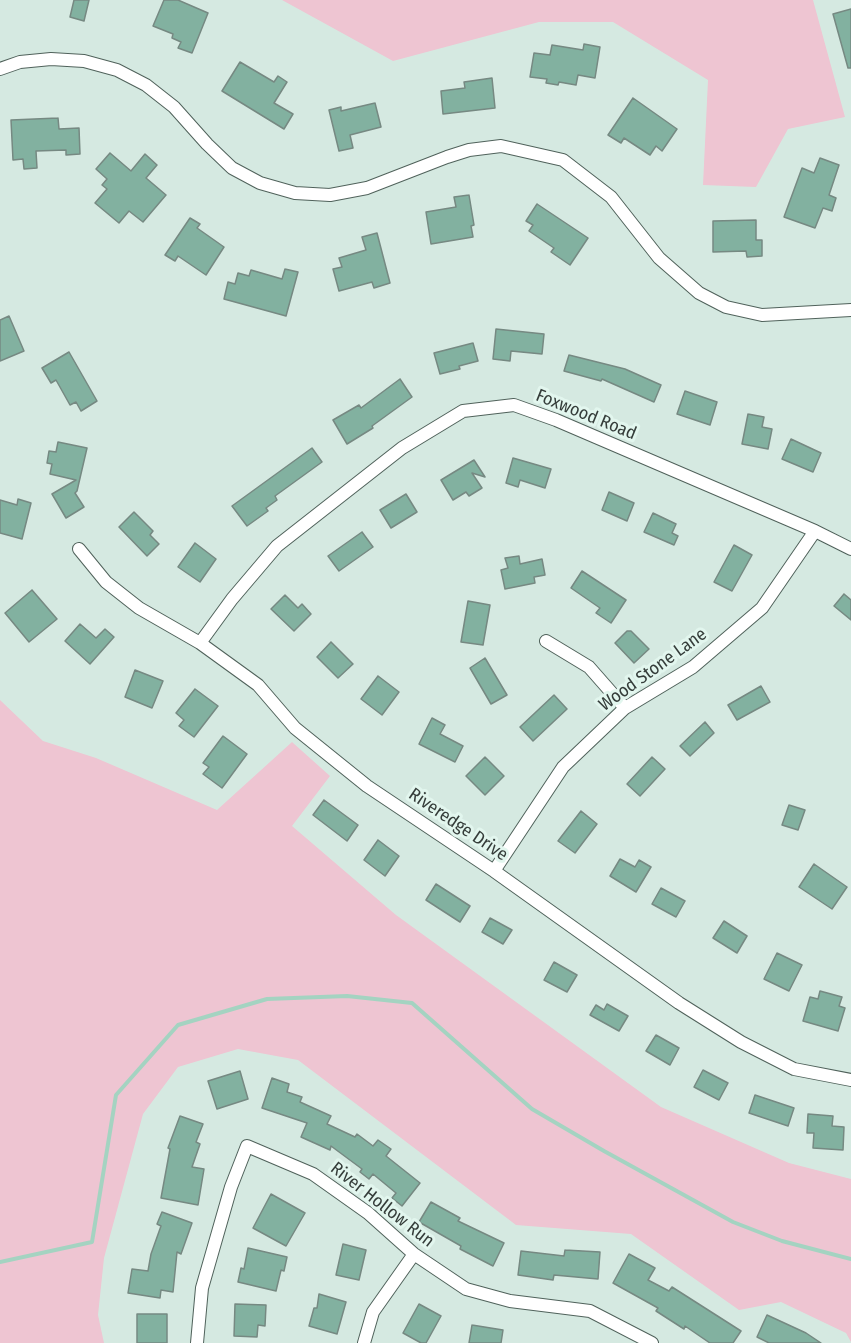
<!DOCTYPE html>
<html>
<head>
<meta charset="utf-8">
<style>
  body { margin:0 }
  canvas { display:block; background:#d5e9e1 }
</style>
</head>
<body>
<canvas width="851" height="1343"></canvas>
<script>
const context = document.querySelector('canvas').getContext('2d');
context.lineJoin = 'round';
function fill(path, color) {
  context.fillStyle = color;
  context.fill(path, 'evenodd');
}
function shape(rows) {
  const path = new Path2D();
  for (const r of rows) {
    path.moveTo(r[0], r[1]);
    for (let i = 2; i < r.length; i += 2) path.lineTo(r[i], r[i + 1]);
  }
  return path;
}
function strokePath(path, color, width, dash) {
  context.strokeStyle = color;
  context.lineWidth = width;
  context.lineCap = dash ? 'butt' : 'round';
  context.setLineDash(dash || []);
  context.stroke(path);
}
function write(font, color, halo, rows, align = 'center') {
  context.font = font + ' "Fira Sans Condensed",sans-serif';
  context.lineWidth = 6;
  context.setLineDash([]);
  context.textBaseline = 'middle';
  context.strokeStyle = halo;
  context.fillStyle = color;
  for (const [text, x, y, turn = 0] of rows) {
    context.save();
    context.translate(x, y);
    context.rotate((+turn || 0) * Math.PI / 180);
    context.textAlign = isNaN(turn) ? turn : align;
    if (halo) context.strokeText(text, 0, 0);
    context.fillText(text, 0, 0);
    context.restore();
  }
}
const green = shape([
  [282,0,813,0,845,117,788,129,756,187,703,185,708,80,613,22,539,22,393,61],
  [0,700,43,741,96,758,217,810,292,742,330,776,292,826,396,915,661,1107,789,1163,851,1179,851,1342,846,1333,781,1302,739,1310,631,1234,516,1225,298,1060,238,1049,178,1067,143,1114,104,1258,98,1315,104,1343,0,1343]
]);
const stream = shape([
  [0,1262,92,1242,116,1095,178,1025,267,999,347,996,412,1003,532,1109,604,1151,733,1222,782,1241,851,1259]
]);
const building = shape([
  [74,0,89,0,84,21,70,17,74,0],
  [164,0,178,0,208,13,192,53,178,48,181,42,172,38,173,34,153,26,164,0],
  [851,9,851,68,848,68,833,14,851,9],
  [584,44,600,47,595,78,578,75,576,85,559,82,558,85,546,83,547,79,530,77,534,53,550,55,552,45,583,50,584,44],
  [240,62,274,82,278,76,287,82,274,103,293,114,284,129,222,91,240,62],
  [492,78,495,108,443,114,441,91,465,88,464,82,492,78],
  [633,98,677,129,662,151,656,146,650,155,624,138,621,143,608,135,633,98],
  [375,103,381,127,350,135,353,148,339,151,329,110,341,107,341,111,375,103],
  [58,118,59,129,79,128,80,154,66,155,66,150,36,151,37,168,24,169,23,159,13,160,11,120,58,118],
  [110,153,131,171,145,154,157,165,146,178,166,195,143,222,129,211,119,223,95,203,107,189,102,185,107,179,96,169,110,153],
  [820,158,839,165,829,195,836,198,832,211,823,208,815,228,784,217,802,168,814,173,820,158],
  [469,195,474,225,471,226,473,237,431,244,426,212,456,207,454,197,469,195],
  [537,204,588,238,570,265,551,252,554,248,529,231,533,225,526,221,537,204],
  [190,218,200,224,197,228,224,247,206,275,178,256,175,261,165,255,190,218],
  [756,220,756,240,762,240,762,256,747,257,746,251,713,252,713,221,756,220],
  [377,233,390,283,374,288,372,282,339,291,333,269,342,267,339,258,366,250,362,237,377,233],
  [285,269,298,272,286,316,224,299,228,282,235,284,238,273,249,276,251,270,282,279,285,269],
  [9,316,24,351,0,361,0,320,9,316],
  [496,329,544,334,542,354,511,351,510,361,493,359,496,329],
  [473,343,478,361,459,366,460,369,440,374,434,353,473,343],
  [69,352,97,401,81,411,76,402,70,405,56,380,51,383,42,368,69,352],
  [569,355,625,369,661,385,654,402,602,379,601,381,564,371,569,355],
  [400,379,412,397,372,426,373,428,347,444,333,420,359,405,361,408,400,379],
  [685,391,717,402,710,425,677,414,685,391],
  [748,414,764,417,762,427,772,429,768,449,742,444,748,414],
  [791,439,821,453,813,472,782,459,791,439],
  [58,442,87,448,77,491,75,493,84,507,66,518,52,494,76,480,50,474,52,464,47,463,49,451,56,452,58,442],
  [312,448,322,462,275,496,277,500,266,508,268,511,247,526,232,506,312,448],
  [513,458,551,469,545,488,520,480,518,487,506,483,513,458],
  [474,460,485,477,472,473,482,488,469,496,466,492,453,500,441,480,474,460],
  [609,492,634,503,627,521,602,510,609,492],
  [406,494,417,512,391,528,380,510,406,494],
  [18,499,31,503,22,539,0,533,0,500,17,505,18,499],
  [134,512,153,531,150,535,159,544,147,556,119,527,134,512],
  [653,513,676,524,672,533,678,536,674,545,644,532,653,513],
  [362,532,373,547,339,571,328,556,362,532],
  [195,543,216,559,200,582,178,567,195,543],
  [734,545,752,555,732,591,714,582,734,545],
  [519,556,520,564,542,559,545,575,534,577,535,583,505,589,501,570,508,568,505,558,519,556],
  [582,571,626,600,611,623,596,613,600,608,571,588,582,571],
  [32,590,57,619,29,642,5,613,32,590],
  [844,594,851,600,851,620,834,606,844,594],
  [285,595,298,608,302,604,311,614,294,631,271,609,285,595],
  [468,601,490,605,483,645,461,642,468,601],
  [80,624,96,638,105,629,114,637,90,664,65,641,80,624],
  [627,631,631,631,649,649,634,663,615,643,627,631],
  [331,642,353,664,338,678,317,657,331,642],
  [485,658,507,695,491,704,470,668,485,658],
  [135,670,163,681,152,708,125,697,135,670],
  [378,676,399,692,382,715,361,699,378,676],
  [761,686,770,702,737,720,728,705,761,686],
  [195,689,218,706,194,737,179,726,184,720,176,713,195,689],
  [554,695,567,709,533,741,520,727,554,695],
  [432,718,445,725,440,734,463,746,455,762,419,744,432,718],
  [705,722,714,733,690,756,680,746,705,722],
  [223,736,247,754,222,788,203,774,209,767,203,763,223,736],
  [485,757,504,776,485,795,466,776,485,757],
  [652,757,665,769,640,796,627,784,652,757],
  [324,800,358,825,347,841,313,815,324,800],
  [789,805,805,810,798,830,782,825,789,805],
  [581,811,597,824,575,853,558,841,581,811],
  [378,840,399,856,385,876,364,860,378,840],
  [620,859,635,867,639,860,651,867,636,892,610,876,620,859],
  [814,864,847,887,832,909,799,887,814,864],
  [436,884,470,906,460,922,426,900,436,884],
  [661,888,685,901,676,917,652,904,661,888],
  [490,918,512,930,503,944,482,932,490,918],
  [724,921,747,936,737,953,713,938,724,921],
  [777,953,802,965,789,991,764,979,777,953],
  [554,962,577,975,567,992,544,980,554,962],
  [820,991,842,997,839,1006,845,1008,838,1031,803,1021,810,997,818,999,820,991],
  [607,1004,628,1016,619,1031,590,1015,596,1005,604,1010,607,1004],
  [656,1035,679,1048,670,1065,646,1051,656,1035],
  [703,1070,728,1083,719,1100,694,1087,703,1070],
  [240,1071,248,1099,217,1109,208,1081,240,1071],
  [272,1078,289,1084,287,1092,302,1097,300,1102,331,1116,327,1124,355,1137,357,1134,373,1146,378,1140,391,1149,386,1156,420,1183,402,1206,392,1198,396,1193,373,1174,369,1179,360,1172,362,1169,331,1146,330,1150,301,1137,307,1123,262,1108,272,1078],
  [755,1095,794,1108,788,1126,749,1113,755,1095],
  [808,1114,833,1116,832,1126,844,1127,843,1150,813,1148,814,1133,807,1133,808,1114],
  [180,1116,203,1124,196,1142,200,1144,192,1167,204,1169,198,1205,161,1198,170,1149,168,1148,180,1116],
  [271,1194,305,1213,286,1246,253,1228,271,1194],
  [431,1202,460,1218,458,1221,504,1243,493,1266,460,1249,461,1246,419,1222,431,1202],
  [162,1212,192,1223,181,1254,177,1252,173,1292,161,1290,160,1298,128,1293,132,1269,148,1271,151,1254,161,1226,157,1224,162,1212],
  [343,1244,366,1250,359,1280,336,1275,343,1244],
  [248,1248,287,1257,284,1271,281,1270,276,1291,238,1282,241,1268,244,1269,248,1248],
  [565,1250,600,1252,598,1279,554,1275,553,1280,518,1275,521,1251,564,1256,565,1250],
  [629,1254,655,1268,648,1280,669,1291,672,1287,741,1331,733,1343,710,1343,685,1326,684,1329,656,1311,658,1308,613,1283,629,1254],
  [319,1294,346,1302,337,1334,309,1326,314,1308,317,1308,319,1294],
  [235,1304,266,1305,265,1326,258,1325,257,1337,234,1336,235,1304],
  [419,1304,441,1316,426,1343,421,1343,403,1333,419,1304],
  [137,1314,167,1314,167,1343,137,1343,137,1314],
  [767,1315,806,1333,821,1343,769,1343,757,1337,767,1315],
  [472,1325,503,1330,501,1343,469,1343,472,1325]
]);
const street = shape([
  [0,69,20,62,51,59,84,61,117,70,146,85,174,107,207,144,232,168,260,183,295,193,330,195,367,188,447,157,469,150,501,146,563,160,611,197,659,258,699,293,726,307,762,315,851,310],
  [79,549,106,582,139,608,200,643,258,685,295,728,367,786,494,871,679,1003,741,1042,794,1069,851,1080],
  [546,641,589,667,625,708],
  [200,643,232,599,277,546,402,448,463,411,514,405,556,420,815,531,851,549],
  [494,871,563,767,625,708,693,667,762,608,815,531],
  [197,1343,202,1288,231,1187,247,1146,313,1174,368,1213,414,1254,466,1289,510,1301,590,1311,652,1343],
  [364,1343,373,1312,414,1254]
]);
const streetNames = [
  ["Foxwood Road",586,415,22],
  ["Wood Stone Lane",653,670,-36],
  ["Riveredge Drive",458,825,34],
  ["River Hollow Run",382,1205,38]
];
fill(green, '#eec5d2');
strokePath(stream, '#a4d3c1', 4);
fill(building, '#82b1a0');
strokePath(building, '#768982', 1.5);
strokePath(street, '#50625b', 14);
strokePath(street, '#fff', 12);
write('18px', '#353d3a', '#e2f6ee', streetNames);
</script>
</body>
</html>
